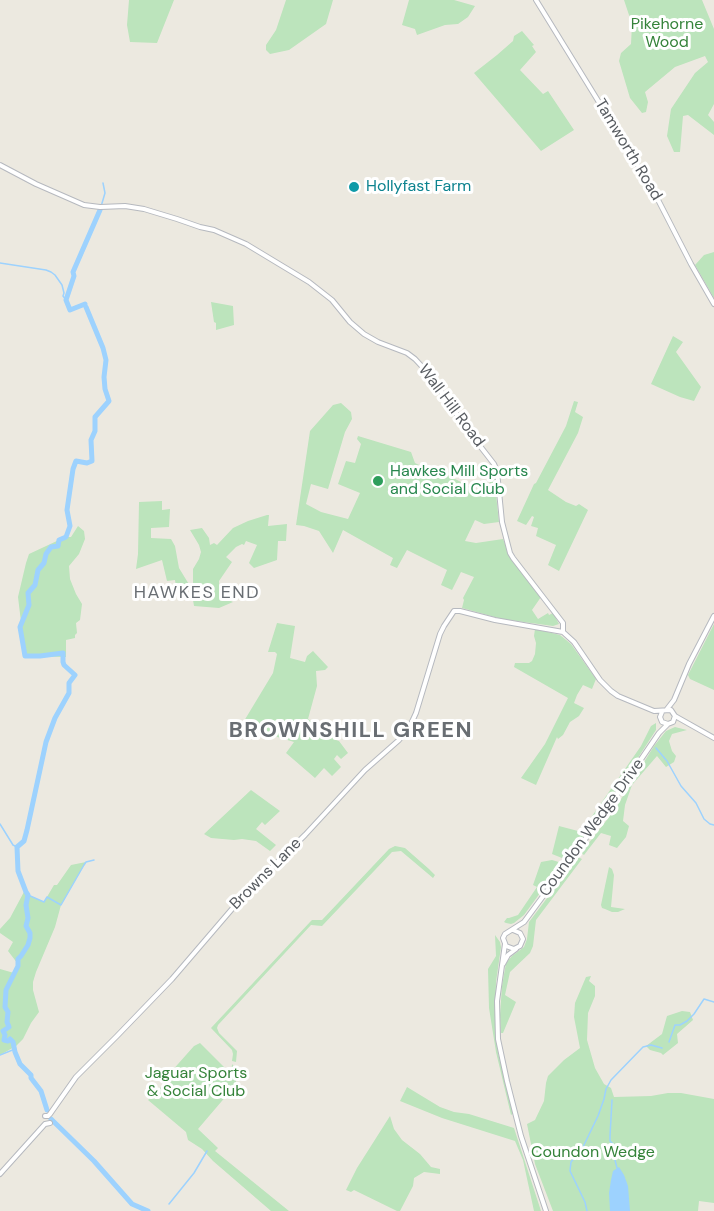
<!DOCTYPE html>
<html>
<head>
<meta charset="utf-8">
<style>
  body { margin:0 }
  canvas { display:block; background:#ece9e0 }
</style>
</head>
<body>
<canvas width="714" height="1211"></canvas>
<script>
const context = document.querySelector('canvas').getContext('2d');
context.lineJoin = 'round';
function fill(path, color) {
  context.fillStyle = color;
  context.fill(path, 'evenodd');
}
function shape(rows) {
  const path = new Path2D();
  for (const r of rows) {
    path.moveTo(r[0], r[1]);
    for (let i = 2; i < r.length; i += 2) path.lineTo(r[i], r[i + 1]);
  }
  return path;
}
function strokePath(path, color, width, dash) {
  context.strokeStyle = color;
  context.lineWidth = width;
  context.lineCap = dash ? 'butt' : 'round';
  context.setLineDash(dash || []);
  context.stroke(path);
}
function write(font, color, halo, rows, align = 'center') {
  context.font = font + ' "DM Sans",sans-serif';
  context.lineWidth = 6;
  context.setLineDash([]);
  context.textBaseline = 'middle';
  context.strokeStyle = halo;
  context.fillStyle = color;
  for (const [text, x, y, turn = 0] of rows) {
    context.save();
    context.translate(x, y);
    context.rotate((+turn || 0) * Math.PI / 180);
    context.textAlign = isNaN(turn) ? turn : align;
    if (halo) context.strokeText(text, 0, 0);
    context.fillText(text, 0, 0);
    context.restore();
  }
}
const green = shape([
  [129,0,174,0,157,43,130,42,127,25],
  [286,0,333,0,326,24,289,50,270,54,266,50,266,45,276,30],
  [409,0,454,0,475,6,468,17,458,24,445,25,417,35,415,29,402,25],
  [624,0,702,0,714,29,714,104,708,115,714,122,714,135,688,115,683,116,680,152,674,152,667,136,671,109,695,73,708,62,705,56,675,67,645,92,648,102,646,112,642,113,630,98,619,61,621,53,631,44,632,24],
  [522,31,534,45,532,46,536,52,520,70,543,94,548,91,574,130,541,151,474,73,497,55,513,41,514,36],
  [714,252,714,298,695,265,704,255],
  [211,302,233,306,234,325,216,330,216,323,214,322],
  [673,336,683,342,676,352,701,387,694,401,680,397,651,384],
  [574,401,578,402,575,412,583,417,578,433,548,490,566,502,576,506,579,504,588,510,559,571,548,565,556,545,536,536,538,528,531,526,534,517,532,516,526,525,517,521,534,484,536,483,566,426],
  [341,403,351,412,352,419,345,432,328,489,311,484,306,504,321,512,348,519,360,493,338,484,346,461,355,463,361,444,357,439,358,436,411,452,415,463,444,477,446,474,472,488,480,497,494,476,499,522,484,524,475,520,465,541,476,543,503,539,511,559,541,597,532,610,538,619,548,613,549,615,553,613,559,624,553,626,502,619,462,608,464,600,463,598,474,577,461,572,452,590,441,585,447,570,407,550,397,568,390,565,393,558,343,530,333,553,319,531,304,526,296,525,310,431,333,405],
  [162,501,162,510,170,509,169,527,151,528,151,538,171,539,175,546,179,568,190,586,176,587,175,580,167,581,162,560,136,569,138,554,139,502],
  [267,515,269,515,268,526,287,524,286,541,278,541,277,560,254,568,249,563,257,545,246,541,244,545,242,544,236,547,226,557,232,562,219,581,220,596,233,602,219,608,194,606,193,600,193,569,199,559,201,552,199,545,190,530,202,528,209,538,210,545,214,543,217,545,233,528,248,521],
  [78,526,84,531,85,539,79,554,69,566,70,579,76,594,82,604,80,620,76,623,77,633,75,635,75,638,66,640,66,657,25,656,20,633,21,622,18,597,26,563,29,554,59,540,66,537,71,537],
  [277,623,295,626,290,658,305,662,307,656,313,651,328,667,325,670,316,671,317,686,308,719,336,740,339,741,348,753,341,759,337,755,334,759,341,767,332,776,324,768,315,778,286,753,294,742,241,726,273,673,277,654,275,652,268,652],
  [714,624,714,690,690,679,688,675],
  [535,629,560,635,571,644,596,679,592,689,583,685,577,695,574,703,584,708,579,716,570,722,563,735,558,739,557,737,536,785,521,778,545,744,568,698,514,667,515,663,529,663,532,661,535,654,536,643,534,636],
  [656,723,656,730,632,767,568,858,562,858,552,854,559,826,578,831,583,829,641,746,651,726],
  [675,727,687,730,672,734,669,741,672,751,676,756,674,762,666,767,657,756,632,785,625,805,623,821,629,826,626,837,617,848,609,845,611,836,601,833,584,855,581,853,613,812,654,746,666,731],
  [251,790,280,811,265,825,262,822,256,829,276,845,270,851,256,841,242,839,234,840,211,838,204,834],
  [395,846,405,848,429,869,435,875,433,878,401,851,392,852,322,926,311,925,218,1025,217,1028,219,1033,237,1051,236,1062,232,1061,233,1054,232,1050,211,1028,310,922,312,920,322,920,389,849],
  [578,857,582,859,536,920,533,946,530,953,510,972,505,995,516,1002,503,1033,501,1033,500,1015,502,986,506,963,512,956,524,947,527,939,529,922],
  [552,860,562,863,524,915,514,923,511,924,506,923,504,922,507,918,509,918,518,915,537,887,533,885,541,862],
  [86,862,61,905,55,927,36,972,33,982,33,990,39,1012,31,1023,23,1039,16,1046,0,1055,0,969,14,973,18,964,8,951,13,942,0,933,0,929,10,918,25,890,28,895,44,902,54,885,57,885,71,865],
  [609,867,612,869,614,875,611,907,625,909,618,912,612,912,605,909,602,908,601,905],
  [495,935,500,942,501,947,496,982,495,1024,498,1053,514,1113,511,1115,496,1052,489,1008,488,969,496,956],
  [591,976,589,981,595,986,595,996,588,1013,587,1040,595,1068,604,1084,611,1088,614,1097,651,1096,668,1093,681,1093,714,1099,714,1203,699,1201,698,1211,553,1211,535,1164,527,1124,535,1120,544,1101,546,1083,548,1076,564,1060,580,1048,574,1017,575,1003,586,977],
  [682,1011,690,1012,693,1020,677,1034,678,1043,663,1055,661,1053,650,1050,646,1046,662,1034,667,1016],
  [200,1043,226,1069,226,1070,231,1076,232,1064,235,1068,236,1082,233,1088,198,1129,218,1148,215,1151,289,1211,271,1211,213,1161,202,1149,188,1140,186,1132,148,1100,169,1079,170,1073,194,1046],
  [407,1087,440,1107,454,1112,469,1114,514,1128,541,1211,534,1211,523,1160,515,1141,442,1118,400,1101],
  [390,1116,394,1129,402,1140,420,1154,431,1167,440,1169,440,1174,424,1172,414,1178,413,1186,400,1211,397,1211,354,1190,351,1192,346,1190,357,1168]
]);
const water = shape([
  [619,1167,624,1175,628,1186,630,1211,610,1211,609,1193,611,1180,613,1171]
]);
const stream = shape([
  [100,210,105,193,103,183],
  [0,263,46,270,51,272,55,275,62,285,64,293,63,296,66,300],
  [656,748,667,761,681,786,696,803,704,819,710,824,714,825],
  [0,824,13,845,17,847],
  [28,895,44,902,47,897,61,905,84,865,86,862,94,860],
  [669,1042,675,1025,680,1025,687,1021,694,1014,704,999,714,1002],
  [0,1055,15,1049],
  [612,1100,610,1136,610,1141,614,1145,612,1154,615,1160,617,1168],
  [169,1204,194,1173,207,1151],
  [587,1211,585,1202,570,1171,571,1162,582,1149,598,1116,604,1099,606,1089,611,1080,643,1047,651,1045,662,1048]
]);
const river = shape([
  [85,304,70,310,66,300,74,276,73,272,100,210],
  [47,1110,41,1091,31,1078,31,1075,20,1064,15,1052,13,1042,10,1039,8,1041,4,1040,5,1035,3,1031,9,1027,7,1022,8,1012,5,1007,6,990,18,966,18,959,21,956,28,945,30,938,30,933,26,926,28,918,26,905,28,895,26,892,18,871,17,847,24,841,27,830,46,742,55,718,69,693,69,683,75,675,64,665,63,662,63,653,40,656,25,656,20,627,29,605,28,593,35,585,38,570,44,563,46,554,51,547,58,546,59,540,66,537,70,526,67,510,73,469,76,461,87,463,92,461,91,440,95,431,95,417,109,401,105,389,104,377,106,360,103,348,86,307],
  [51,1119,94,1161,132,1204,148,1211]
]);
const secondary = shape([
  [536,0,653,190,691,264,714,304],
  [0,165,36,184,84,205,100,207,125,206,144,209,177,219,200,227,214,230,246,244,309,282,332,300,350,322,364,334,378,342,407,353,415,359,429,374,466,428,494,464,497,471,502,522,510,553,513,558,563,623,563,632],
  [667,709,674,700,689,664,714,616],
  [675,716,714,738],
  [513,930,520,933,523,939,520,946,514,949,506,946,503,938,505,934,524,922,603,815,659,733,667,725],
  [505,944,497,1001,498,1039,507,1081,521,1136,546,1211],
  [503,964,508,955,516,949],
  [45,1116,48,1116,50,1114,76,1077,117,1036,172,979,244,895,305,835,365,770,399,740,410,726,416,713,440,634,444,626,454,611,460,611,495,620,563,632,574,642,600,680,611,691,618,696,654,711,671,710,675,716,673,722,668,724,662,722,660,717,662,712],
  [0,1174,45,1124,50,1123]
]);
const markers = [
  [354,187,6,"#0f9aa8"],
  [378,481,6,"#2e9e5b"]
];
const parkNames = [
  ["Pikehorne",667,25],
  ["Wood",667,43],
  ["Jaguar Sports",196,1074],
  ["& Social Club",196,1092],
  ["Coundon Wedge",593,1153]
];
const streetNames = [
  ["Tamworth Road",628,150,59],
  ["Wall Hill Road",451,406,53],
  ["Coundon Wedge Drive",592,828,-54],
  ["Browns Lane",266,874,-45]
];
const cultureNames = [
  ["Hollyfast Farm",366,187]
];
const leisureNames = [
  ["Hawkes Mill Sports",390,472],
  ["and Social Club",390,490]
];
const neighbourhoodNames = [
  ["HAWKES END",197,593]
];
const districtNames = [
  ["BROWNSHILL GREEN",351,731]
];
fill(green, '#bce4bc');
fill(water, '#9dd2fe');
strokePath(stream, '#9dd2fe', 1.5);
strokePath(river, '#9dd2fe', 5);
strokePath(secondary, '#b6b9bf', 6);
strokePath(secondary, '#fff', 4);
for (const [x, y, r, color] of markers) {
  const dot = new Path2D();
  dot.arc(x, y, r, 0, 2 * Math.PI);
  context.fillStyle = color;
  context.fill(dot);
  strokePath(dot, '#fff', 2);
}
write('16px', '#35833a', '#fff', parkNames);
write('16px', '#585c61', '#fff', streetNames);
write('16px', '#0d838f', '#fff', cultureNames, 'left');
write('16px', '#27864d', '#fff', leisureNames, 'left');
context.letterSpacing = '1.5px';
write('18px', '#696e73', '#fff', neighbourhoodNames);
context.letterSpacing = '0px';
context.letterSpacing = '1.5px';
write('bold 22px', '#696e73', '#fff', districtNames);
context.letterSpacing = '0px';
</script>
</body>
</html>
